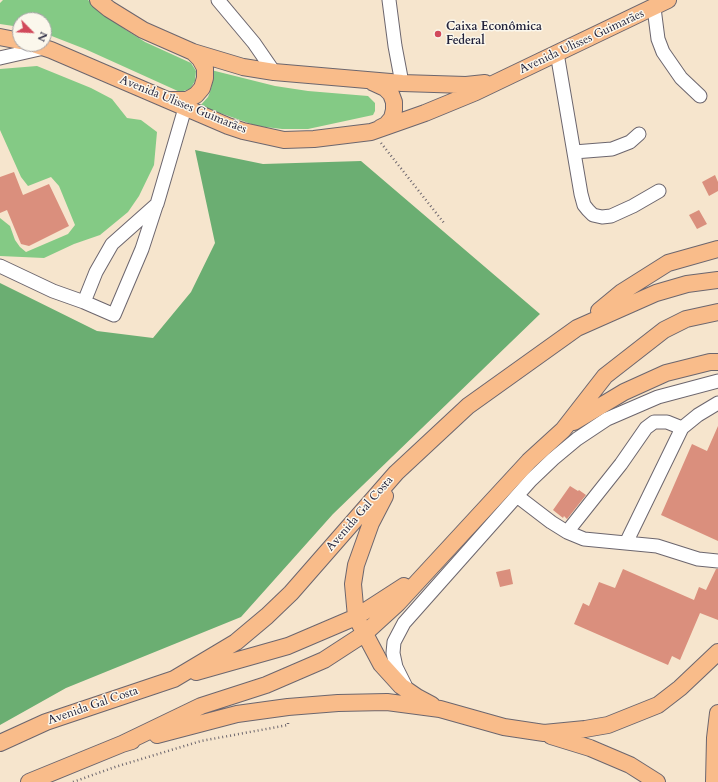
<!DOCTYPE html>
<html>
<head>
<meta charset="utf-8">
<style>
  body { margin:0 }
  #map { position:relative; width:718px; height:782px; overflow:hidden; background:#f6e5cd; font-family:Cardo,serif }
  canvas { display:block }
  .north { position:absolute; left:12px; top:12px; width:40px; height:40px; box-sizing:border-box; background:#fbf7ec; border:1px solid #a4a2a5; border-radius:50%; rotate:114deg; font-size:11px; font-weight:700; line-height:16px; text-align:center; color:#22223b }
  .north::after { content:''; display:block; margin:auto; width:14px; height:18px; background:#d1495b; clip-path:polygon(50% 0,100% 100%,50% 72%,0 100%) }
</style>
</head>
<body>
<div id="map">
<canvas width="718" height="782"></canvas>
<div class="north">N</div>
</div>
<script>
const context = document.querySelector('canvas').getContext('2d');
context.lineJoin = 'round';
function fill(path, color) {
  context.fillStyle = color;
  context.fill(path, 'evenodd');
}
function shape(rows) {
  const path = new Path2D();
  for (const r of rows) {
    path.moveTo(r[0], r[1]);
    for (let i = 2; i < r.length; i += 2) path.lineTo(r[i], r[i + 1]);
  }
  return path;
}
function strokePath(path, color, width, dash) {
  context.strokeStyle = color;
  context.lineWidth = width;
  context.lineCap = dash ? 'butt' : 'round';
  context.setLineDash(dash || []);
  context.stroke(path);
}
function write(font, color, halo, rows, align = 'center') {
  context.font = font + ' Cardo,serif';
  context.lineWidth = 3;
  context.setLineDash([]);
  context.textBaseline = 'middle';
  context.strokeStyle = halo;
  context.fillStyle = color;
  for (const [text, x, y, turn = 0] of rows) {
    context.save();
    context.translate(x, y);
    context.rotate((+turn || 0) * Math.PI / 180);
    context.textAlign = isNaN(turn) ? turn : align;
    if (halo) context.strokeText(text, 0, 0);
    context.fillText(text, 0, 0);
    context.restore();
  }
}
const green = shape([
  [3,0,88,0,109,18,126,30,145,42,191,63,196,71,195,81,190,89,180,92,85,49,44,33,44,20,20,20,20,27,0,24,0,3],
  [37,66,91,88,112,99,127,118,141,120,157,132,154,165,139,196,128,212,100,235,74,244,44,258,0,256,0,218,10,226,15,240,20,247,26,252,68,234,75,225,59,186,51,177,28,186,21,177,0,130,0,69],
  [211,70,275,86,308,91,368,96,375,103,375,111,373,115,308,129,282,129,257,126,200,106,208,97,210,92,212,85]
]);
const forest = shape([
  [195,150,263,164,361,161,540,314,333,514,241,617,66,688,0,725,0,283,97,331,153,338,191,292,215,243]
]);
const building = shape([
  [14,172,23,195,49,184,69,226,29,246,21,244,7,210,0,213,0,177],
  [715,175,718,182,718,191,709,196,702,182],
  [699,210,707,224,697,229,689,215],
  [718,426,718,541,661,515,692,444,707,451],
  [570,486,578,491,579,490,586,495,567,519,564,516,563,518,553,510],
  [510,569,513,584,500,587,496,572],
  [623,569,694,600,699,587,706,590,716,569,718,569,718,620,700,613,680,660,672,656,668,665,574,624,583,603,589,606,599,582,615,588]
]);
const path = shape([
  [381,143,444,223],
  [73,782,115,767,201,741,288,725,288,721]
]);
const minor = shape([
  [218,0,254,43,274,72],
  [389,0,395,46,402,83],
  [654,8,658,39,663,52,681,78,700,96],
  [557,53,581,194,584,205,588,210,593,215,602,217,611,216,633,206,659,191],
  [0,58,44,48],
  [574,152,612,149,630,142,639,134],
  [0,266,53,291,84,302,96,272,112,244,157,204,185,108],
  [84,302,114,315,142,249,156,206],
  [682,428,698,415,718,403],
  [517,496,551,522,567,532,584,539,657,546,698,559,718,561],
  [567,532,621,464,646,428,654,422,667,422,682,428,626,543],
  [405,685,396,667,393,653,394,642,404,623,531,480,553,459,577,439,607,419,658,397,718,381]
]);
const major = shape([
  [98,0,109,9,143,30,193,52,243,67,274,72,402,83,466,85,485,83],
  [0,37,20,41],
  [33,44,51,50,228,126,243,131,284,140,314,139,371,132,425,113,476,92,668,0],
  [372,82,385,88,391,94,394,102,394,110,392,118,386,125,380,128],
  [169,100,187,100,196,95,202,88,205,78,205,68,200,59,193,52],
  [599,311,622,292,668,263,718,249],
  [574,422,624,392,666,373,710,362,718,362],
  [385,496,371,523,356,565,353,584,356,617,381,664,401,686,417,697,432,705],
  [196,672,288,646,356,617,404,586],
  [157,735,237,714,288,707,338,703,387,702,440,709,504,727,544,733,585,729,608,725,658,705,680,688,718,652],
  [551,736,590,748,630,765,657,782],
  [0,743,46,722,174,679,236,642,267,616,291,593,396,473,468,406,577,328,656,293,687,284,718,280],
  [122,744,201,706,266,685,324,660,364,634,398,603,529,461,563,430,605,376,664,330,686,319,718,312],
  [29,782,122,744,132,741],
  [714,782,715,738,718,713]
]);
const markers = [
  [438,34,4,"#d1495b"]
];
const poiNames = [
  ["Caixa Econômica",446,27],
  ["Federal",446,41]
];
const streetNames = [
  ["Avenida Ulisses Guimarães",582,42,-25],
  ["Avenida Ulisses Guimarães",183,105,22],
  ["Avenida Gal Costa",360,514,-49],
  ["Avenida Gal Costa",93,706,-19]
];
fill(green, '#84ca85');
fill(forest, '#6bae72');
fill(building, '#da8f7d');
strokePath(minor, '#6c666e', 15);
strokePath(major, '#6c666e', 18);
strokePath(path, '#6c666e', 2.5, [1, 3]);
strokePath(minor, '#fff', 13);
strokePath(major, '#f9bc8a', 16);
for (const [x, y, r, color] of markers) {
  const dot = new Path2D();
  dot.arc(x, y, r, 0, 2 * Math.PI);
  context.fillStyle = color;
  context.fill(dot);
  strokePath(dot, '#fbf7ec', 1.5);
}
write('bold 12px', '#22223b', '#fbf7ec', poiNames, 'left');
write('12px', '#22223b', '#fbf7ec', streetNames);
</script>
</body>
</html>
